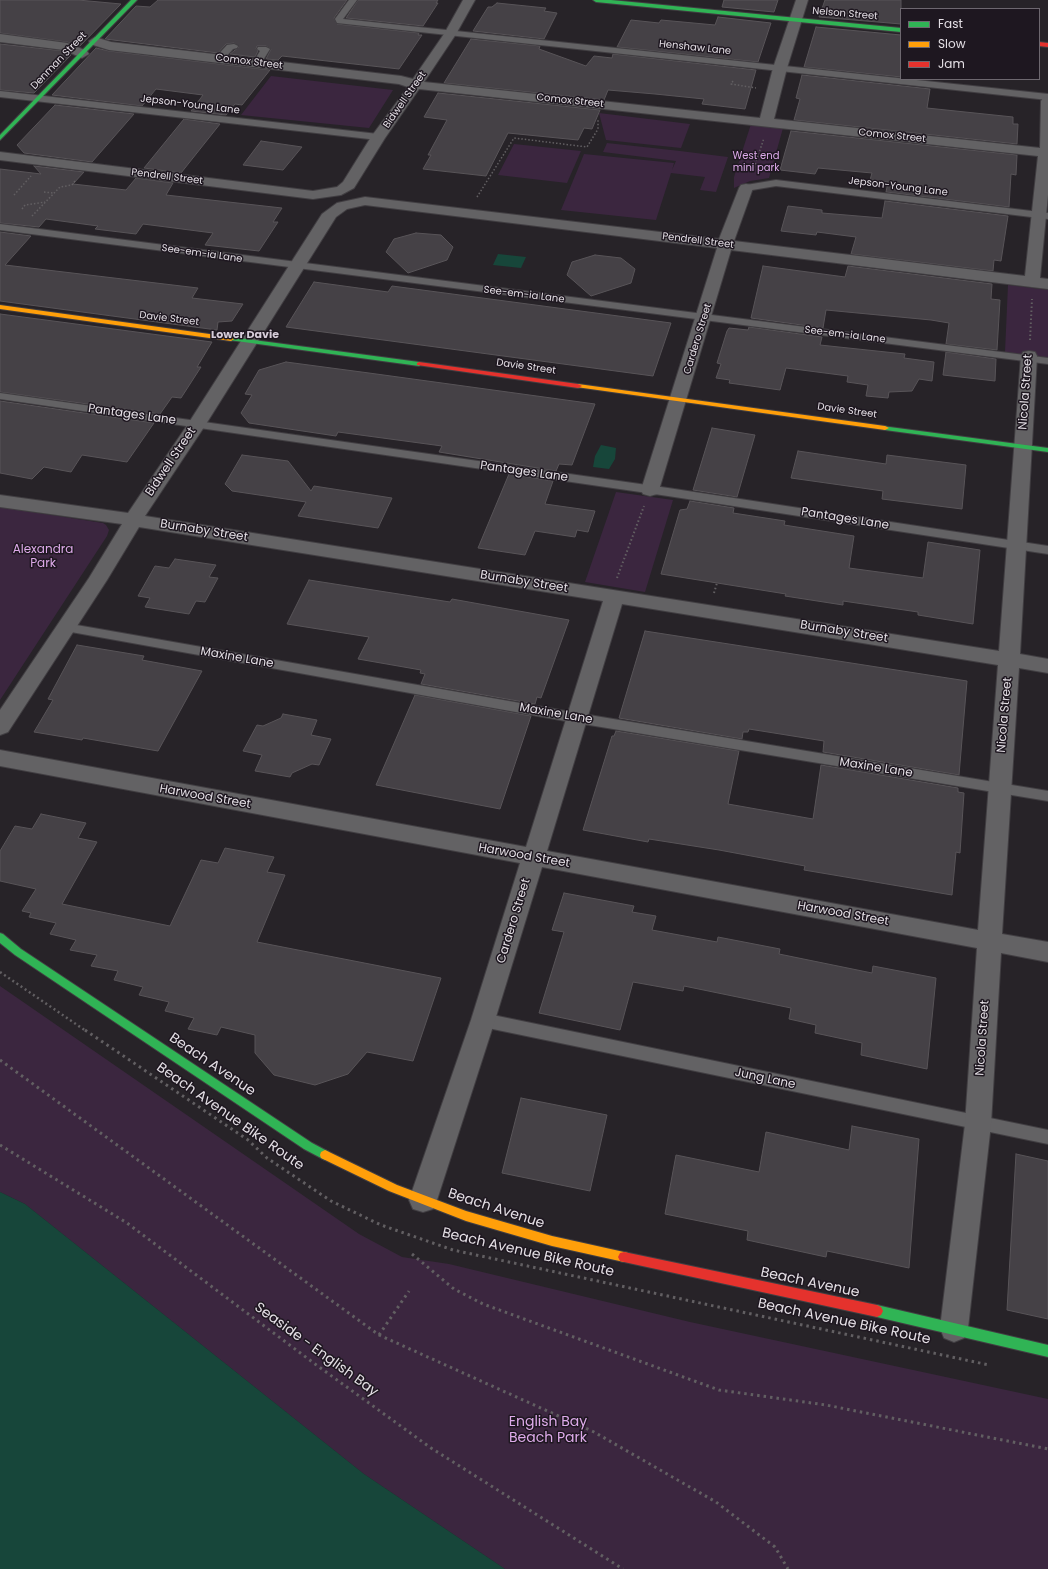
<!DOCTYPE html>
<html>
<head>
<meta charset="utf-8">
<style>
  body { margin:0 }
  #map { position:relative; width:1048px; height:1569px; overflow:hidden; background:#272328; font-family:Poppins,sans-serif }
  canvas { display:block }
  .legend { position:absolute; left:900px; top:8px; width:140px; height:72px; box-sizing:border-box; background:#1e1720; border:1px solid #6d676f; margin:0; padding:5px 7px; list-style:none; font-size:12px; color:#e4dfe5 }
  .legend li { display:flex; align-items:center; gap:8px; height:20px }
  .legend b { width:20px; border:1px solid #6d676f }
</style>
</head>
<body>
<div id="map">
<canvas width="1048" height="1569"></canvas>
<ul class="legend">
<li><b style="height:5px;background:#30b455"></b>Fast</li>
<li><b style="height:5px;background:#ff9f0a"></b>Slow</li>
<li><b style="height:5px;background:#e5322d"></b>Jam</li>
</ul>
</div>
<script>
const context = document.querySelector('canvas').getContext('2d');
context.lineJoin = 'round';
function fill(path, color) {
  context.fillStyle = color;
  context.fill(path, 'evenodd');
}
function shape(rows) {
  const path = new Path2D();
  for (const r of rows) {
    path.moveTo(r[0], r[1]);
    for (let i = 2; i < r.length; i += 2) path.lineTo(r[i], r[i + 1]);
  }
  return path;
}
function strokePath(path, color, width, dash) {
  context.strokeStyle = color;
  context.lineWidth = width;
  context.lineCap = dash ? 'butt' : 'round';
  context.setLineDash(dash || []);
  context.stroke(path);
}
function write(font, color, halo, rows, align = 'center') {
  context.font = font + ' Poppins,sans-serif';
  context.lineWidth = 3;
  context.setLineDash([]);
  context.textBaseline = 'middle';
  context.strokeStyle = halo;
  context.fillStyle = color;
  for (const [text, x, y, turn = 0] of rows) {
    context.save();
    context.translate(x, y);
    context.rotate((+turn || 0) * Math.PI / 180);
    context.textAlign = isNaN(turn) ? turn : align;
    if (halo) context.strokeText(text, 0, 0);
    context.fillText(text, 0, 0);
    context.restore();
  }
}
const green = shape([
  [271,76,393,90,369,128,241,115],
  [599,113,690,124,681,148,606,140],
  [751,124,783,128,769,178,750,181,734,188,734,177],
  [607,143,680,151,728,157,716,192,700,190,705,177,671,173,656,220,561,210,584,154,674,163,672,170,676,161,603,152],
  [514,144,581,151,567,183,498,175],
  [1008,285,1048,290,1048,358,1005,352],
  [616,492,673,500,645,592,585,582],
  [0,507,103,523,106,525,109,530,107,536,0,700],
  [0,986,359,1234,402,1257,449,1264,690,1322,1048,1399,1048,1569,505,1569,364,1474,25,1204,0,1192]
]);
const water = shape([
  [498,254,526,257,521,268,493,265],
  [601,445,616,448,615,459,609,469,593,467,595,456],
  [0,1192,25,1204,364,1474,505,1569,0,1569]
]);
const building = shape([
  [0,0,78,0,121,4,80,46,67,42,0,33,0,0],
  [158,0,347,0,334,18,337,24,419,33,418,35,422,35,399,69,282,56,278,60,266,59,271,49,266,46,257,46,256,49,258,51,255,57,230,54,239,47,234,43,226,44,218,53,105,39,136,6,150,7,158,0],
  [358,0,438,0,436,3,438,3,423,26,346,18,358,0],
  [724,0,778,0,774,12,722,7,724,0],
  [825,0,901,0,901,24,819,17,825,0],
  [497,3,546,8,544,11,557,13,544,39,473,31,488,7,492,7,497,3],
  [718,17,771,23,758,62,617,47,631,20,659,23,661,20,715,25,718,17],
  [816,27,901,35,901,77,804,67,816,27],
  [471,39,540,46,539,49,586,66,594,56,612,58,613,54,756,70,745,109,702,104,704,99,655,94,608,90,604,100,444,83,471,39],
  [0,44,64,51,71,55,34,93,0,90,0,44],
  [96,48,109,51,270,70,242,105,235,104,226,115,191,111,203,95,156,89,142,106,52,95,96,48],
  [802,75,930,89,927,108,1013,117,1013,124,1018,124,1017,144,794,120,800,99,796,98,802,75],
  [438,93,600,110,592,129,584,128,578,140,508,133,486,176,423,169,431,155,428,155,447,120,424,117,438,93],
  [55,105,134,114,92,162,24,153,17,145,55,105],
  [184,119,220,124,181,173,144,168,184,119],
  [791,131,1017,155,1016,175,1011,174,1009,207,886,192,888,182,870,180,872,173,818,168,815,174,780,170,791,131],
  [261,141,302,147,283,170,243,165,261,141],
  [34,166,84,172,73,184,126,190,136,178,173,183,166,195,282,208,273,222,278,222,259,251,205,245,213,233,143,224,136,234,95,229,98,226,46,219,39,227,0,223,0,169,41,174,34,166],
  [885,201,1008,216,1001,261,994,260,993,271,851,254,856,237,817,232,816,235,781,231,788,206,822,210,822,213,882,218,885,201],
  [0,232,31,236,5,265,198,288,192,298,243,304,232,321,218,322,217,330,0,301,0,232],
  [416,233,441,235,453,247,447,260,408,273,386,252,394,239,416,233],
  [595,255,621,258,635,269,631,283,591,296,567,275,572,262,595,255],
  [763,266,845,277,848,266,992,284,991,299,1000,300,997,350,946,344,949,323,931,320,826,310,823,328,751,318,763,266],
  [314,282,388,292,392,286,671,323,653,376,286,327,314,282],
  [0,314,212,342,197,367,201,367,181,398,172,397,160,414,0,392,0,314],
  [749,327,822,337,820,345,905,354,904,358,934,362,932,381,919,379,912,391,889,392,888,398,866,396,868,385,847,382,848,376,786,368,780,390,729,383,730,380,716,378,721,364,717,363,727,331,729,328,748,330,749,327],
  [946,352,996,359,995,381,943,375,946,352],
  [286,362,369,373,595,404,572,465,559,464,556,471,439,452,442,446,338,432,336,436,249,423,241,413,252,395,245,394,259,370,286,362],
  [0,401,154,423,127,462,82,455,71,472,44,467,32,479,0,473,0,401],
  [712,428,755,435,737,497,693,490,712,428],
  [798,451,886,464,887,455,966,465,962,509,882,499,883,491,791,478,798,451],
  [242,455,288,461,311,491,314,486,392,498,378,528,298,516,306,502,232,491,225,484,242,455],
  [509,474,553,481,545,504,595,511,588,532,577,530,575,537,535,531,525,555,478,548,509,474],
  [690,501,734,508,733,513,785,521,784,525,854,536,849,568,923,578,928,542,980,550,973,624,918,615,918,612,843,601,843,605,785,596,786,594,661,574,680,510,687,509,690,501],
  [175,559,216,565,209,577,218,578,205,602,196,601,189,614,145,607,150,598,138,596,155,566,169,568,175,559],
  [309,580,450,602,452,599,569,620,541,698,537,697,535,704,421,684,425,674,420,673,421,670,358,659,369,637,287,624,309,580],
  [645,631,967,681,959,775,823,752,824,741,749,729,748,732,743,732,742,739,619,718,645,631],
  [77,645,144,656,142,660,202,671,158,751,83,738,82,740,34,732,53,700,48,699,77,645],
  [415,695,531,716,500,809,376,785,415,695],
  [283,714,317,720,311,735,331,739,319,765,312,764,292,773,290,777,255,771,262,755,243,751,257,725,263,726,281,718,283,714],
  [616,731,739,751,728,804,813,819,821,765,958,788,958,792,964,793,960,853,956,852,952,895,804,870,805,866,719,850,649,839,648,842,583,830,612,736,614,736,616,731],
  [41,814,86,823,78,838,97,842,62,904,170,926,201,860,218,863,225,848,274,857,267,872,285,875,257,942,441,978,413,1061,367,1052,348,1074,315,1085,274,1075,255,1053,255,1035,221,1027,217,1035,188,1029,194,1018,165,1011,169,1002,139,995,143,987,114,980,118,971,91,966,97,955,70,950,76,940,50,934,56,923,29,917,31,913,22,911,36,889,0,881,0,851,15,826,32,829,41,814],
  [564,893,634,906,632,912,656,916,652,930,717,942,718,937,780,949,779,954,872,973,873,966,936,978,927,1069,861,1055,862,1043,815,1033,816,1025,789,1019,791,1008,684,986,683,991,633,982,620,1030,539,1013,564,932,552,930,564,893],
  [521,1098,607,1115,590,1191,502,1173,521,1098],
  [852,1126,919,1139,909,1268,827,1251,826,1257,747,1240,748,1231,665,1214,676,1155,759,1172,766,1132,849,1150,852,1126],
  [1016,1154,1048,1161,1048,1319,1007,1310,1016,1154]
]);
const pathFar3 = shape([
  [733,81,731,84,756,88],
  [753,171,764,138],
  [44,192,53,193],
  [14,195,31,176],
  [477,197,514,138,587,147,598,129,598,120],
  [22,209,25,205,45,202],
  [32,216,60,187,72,185,75,181]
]);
const pathFar2 = shape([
  [1030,340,1032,299],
  [617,578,644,506],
  [714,593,717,583]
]);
const pathFar1 = shape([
  [0,972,86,1031]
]);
const path = shape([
  [85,1030,248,1140,267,1158,331,1201,381,1225,453,1250,989,1365],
  [0,1060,379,1335,594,1432,716,1502,775,1547,788,1569],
  [0,1145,127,1223,315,1364,431,1448,623,1569],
  [412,1254,454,1289,483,1304,719,1390,826,1405,1048,1449],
  [379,1335,409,1291]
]);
const lane = shape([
  [349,0,357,0,343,19,1048,94,1048,100,337,23,335,19,349,0],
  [234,44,238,46,237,48,233,49,222,61,216,61,216,57,227,45,234,44],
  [258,47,266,47,270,49,260,65,257,66,253,63,260,51,257,49,258,47],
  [0,91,378,134,382,137,378,140,0,97,0,91],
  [776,180,1048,213,1048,219,776,186,746,191,741,188,746,185,776,180],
  [0,224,1048,358,1048,364,0,230,0,224],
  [0,393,668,488,1048,546,1048,554,668,496,0,399,0,393],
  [65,623,577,713,1048,791,1048,801,577,723,60,630,59,627,60,624,65,623],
  [483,1013,1048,1130,1048,1144,483,1027,477,1025,475,1020,477,1015,483,1013]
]);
const street = shape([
  [463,0,475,0,456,34,424,82,760,118,773,68,796,0,808,0,787,68,774,119,1040,148,1041,101,1043,98,1048,97,1048,195,1040,278,1048,279,1048,289,731,250,659,490,657,494,650,496,643,494,641,490,717,248,365,205,347,209,336,217,206,424,145,516,999,651,1021,356,1023,352,1029,351,1035,352,1037,356,1020,654,1048,659,1048,673,1019,668,1002,934,1048,942,1048,962,1001,953,991,1124,968,1328,964,1338,954,1342,944,1338,940,1328,965,1124,977,948,542,867,495,1020,437,1200,433,1209,423,1212,413,1209,409,1200,471,1020,520,863,0,766,0,750,526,847,603,601,139,527,107,580,8,732,0,735,0,710,89,578,122,524,0,507,0,495,128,513,188,424,322,214,337,203,365,197,719,239,739,188,741,185,746,184,751,185,753,188,734,241,1025,276,1038,156,419,89,385,138,354,188,341,195,313,199,0,160,0,152,313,191,337,187,343,182,371,137,408,87,399,84,109,50,90,44,89,41,95,37,111,42,401,76,413,79,444,34,463,0],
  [622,604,998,665,978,930,547,851,622,604],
  [0,34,67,43,87,51,89,54,82,58,64,50,0,42,0,34]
]);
const fast = shape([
  [131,0,137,0,0,140,0,135,131,0],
  [593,0,611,0,901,28,901,32,596,2,593,0],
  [231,337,419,362,422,364,419,366,229,340,229,338,231,337],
  [882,426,1048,448,1048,452,885,430,881,428,882,426],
  [0,933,3,934,21,949,312,1143,329,1152,330,1155,329,1158,325,1160,321,1158,304,1149,15,955,0,943,0,933],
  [877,1305,1048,1345,1048,1357,877,1317,873,1315,871,1311,873,1307,877,1305]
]);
const slow = shape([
  [0,305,231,337,234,339,231,341,0,309,0,305],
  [578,384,885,426,889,428,885,430,576,387,576,385,578,384],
  [325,1150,397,1185,466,1211,552,1236,624,1252,628,1253,630,1257,628,1261,624,1262,552,1246,466,1221,389,1191,321,1158,320,1155,321,1152,325,1150]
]);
const jam = shape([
  [1039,42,1048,43,1048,47,1039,46,1039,42],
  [419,362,578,384,582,386,578,388,417,365,417,363,419,362],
  [624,1252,877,1305,881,1307,883,1311,881,1315,877,1317,624,1262,620,1261,618,1257,620,1253,624,1252]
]);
const farStreetnames = [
  ["Nelson Street",845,14,5],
  ["Henshaw Lane",695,48,6],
  ["Denman Street",59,61,-46],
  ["Comox Street",249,62,7],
  ["Bidwell Street",405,100,-55],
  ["Comox Street",570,101,6],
  ["Jepson-Young Lane",190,105,7],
  ["Comox Street",892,136,6],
  ["Pendrell Street",167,177,7],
  ["Jepson-Young Lane",898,187,7],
  ["Pendrell Street",698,241,7],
  ["See-em-ia Lane",202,254,8],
  ["See-em-ia Lane",524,295,7],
  ["Davie Street",169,319,7],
  ["See-em-ia Lane",845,335,7],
  ["Cardero Street",698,339,-73],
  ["Davie Street",526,367,8],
  ["Davie Street",847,411,8]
];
const farParknames = [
  ["West end",756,156],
  ["mini park",756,168]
];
const farNeighbourhoodnames = [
  ["Lower Davie",245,335]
];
const streetNames = [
  ["Nicola Street",1026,392,-86],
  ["Pantages Lane",132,415,8],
  ["Bidwell Street",171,462,-56],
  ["Pantages Lane",524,472,8],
  ["Pantages Lane",845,519,9],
  ["Burnaby Street",204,531,9],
  ["Burnaby Street",524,582,9],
  ["Burnaby Street",844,632,9],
  ["Maxine Lane",237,658,10],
  ["Maxine Lane",556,714,10],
  ["Nicola Street",1005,715,-85],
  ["Maxine Lane",876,768,9],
  ["Harwood Street",205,797,10],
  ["Harwood Street",524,856,10],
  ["Harwood Street",843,914,10],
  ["Cardero Street",514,921,-73],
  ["Nicola Street",983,1038,-86],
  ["Jung Lane",765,1079,12]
];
const parkNames = [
  ["Alexandra",43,550],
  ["Park",43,564]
];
const nearStreetnames = [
  ["Beach Avenue",212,1065,34],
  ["Beach Avenue Bike Route",230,1117,35],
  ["Beach Avenue",496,1209,18],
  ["Beach Avenue Bike Route",528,1253,13],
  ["Beach Avenue",810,1283,12],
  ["Beach Avenue Bike Route",844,1322,12],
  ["Seaside - English Bay",316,1350,36]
];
const nearParknames = [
  ["English Bay",548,1422],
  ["Beach Park",548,1438]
];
fill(green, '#3b263f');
fill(water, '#17463a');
fill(building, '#454146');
strokePath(building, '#585458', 1);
strokePath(lane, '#413e42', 2);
strokePath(street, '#413e42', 2);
strokePath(fast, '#413e42', 2);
strokePath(slow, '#413e42', 2);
strokePath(jam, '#413e42', 2);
strokePath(pathFar3, '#625f62', 1.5, [1.5, 2]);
strokePath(pathFar2, '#625f62', 2, [1.5, 2.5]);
strokePath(pathFar1, '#625f62', 2.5, [2, 3]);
strokePath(path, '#625f62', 3, [2.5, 4]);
fill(lane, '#636264');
fill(street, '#636264');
fill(fast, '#30b455');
fill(slow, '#ff9f0a');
fill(jam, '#e5322d');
write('10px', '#e4dfe5', '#1e1720', farStreetnames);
write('10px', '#ddaae9', '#1e1720', farParknames);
write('bold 11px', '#d6ccd9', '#1e1720', farNeighbourhoodnames);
write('12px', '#e4dfe5', '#1e1720', streetNames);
write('12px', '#ddaae9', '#1e1720', parkNames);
write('14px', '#e4dfe5', '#1e1720', nearStreetnames);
write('14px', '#ddaae9', '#1e1720', nearParknames);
</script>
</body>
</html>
